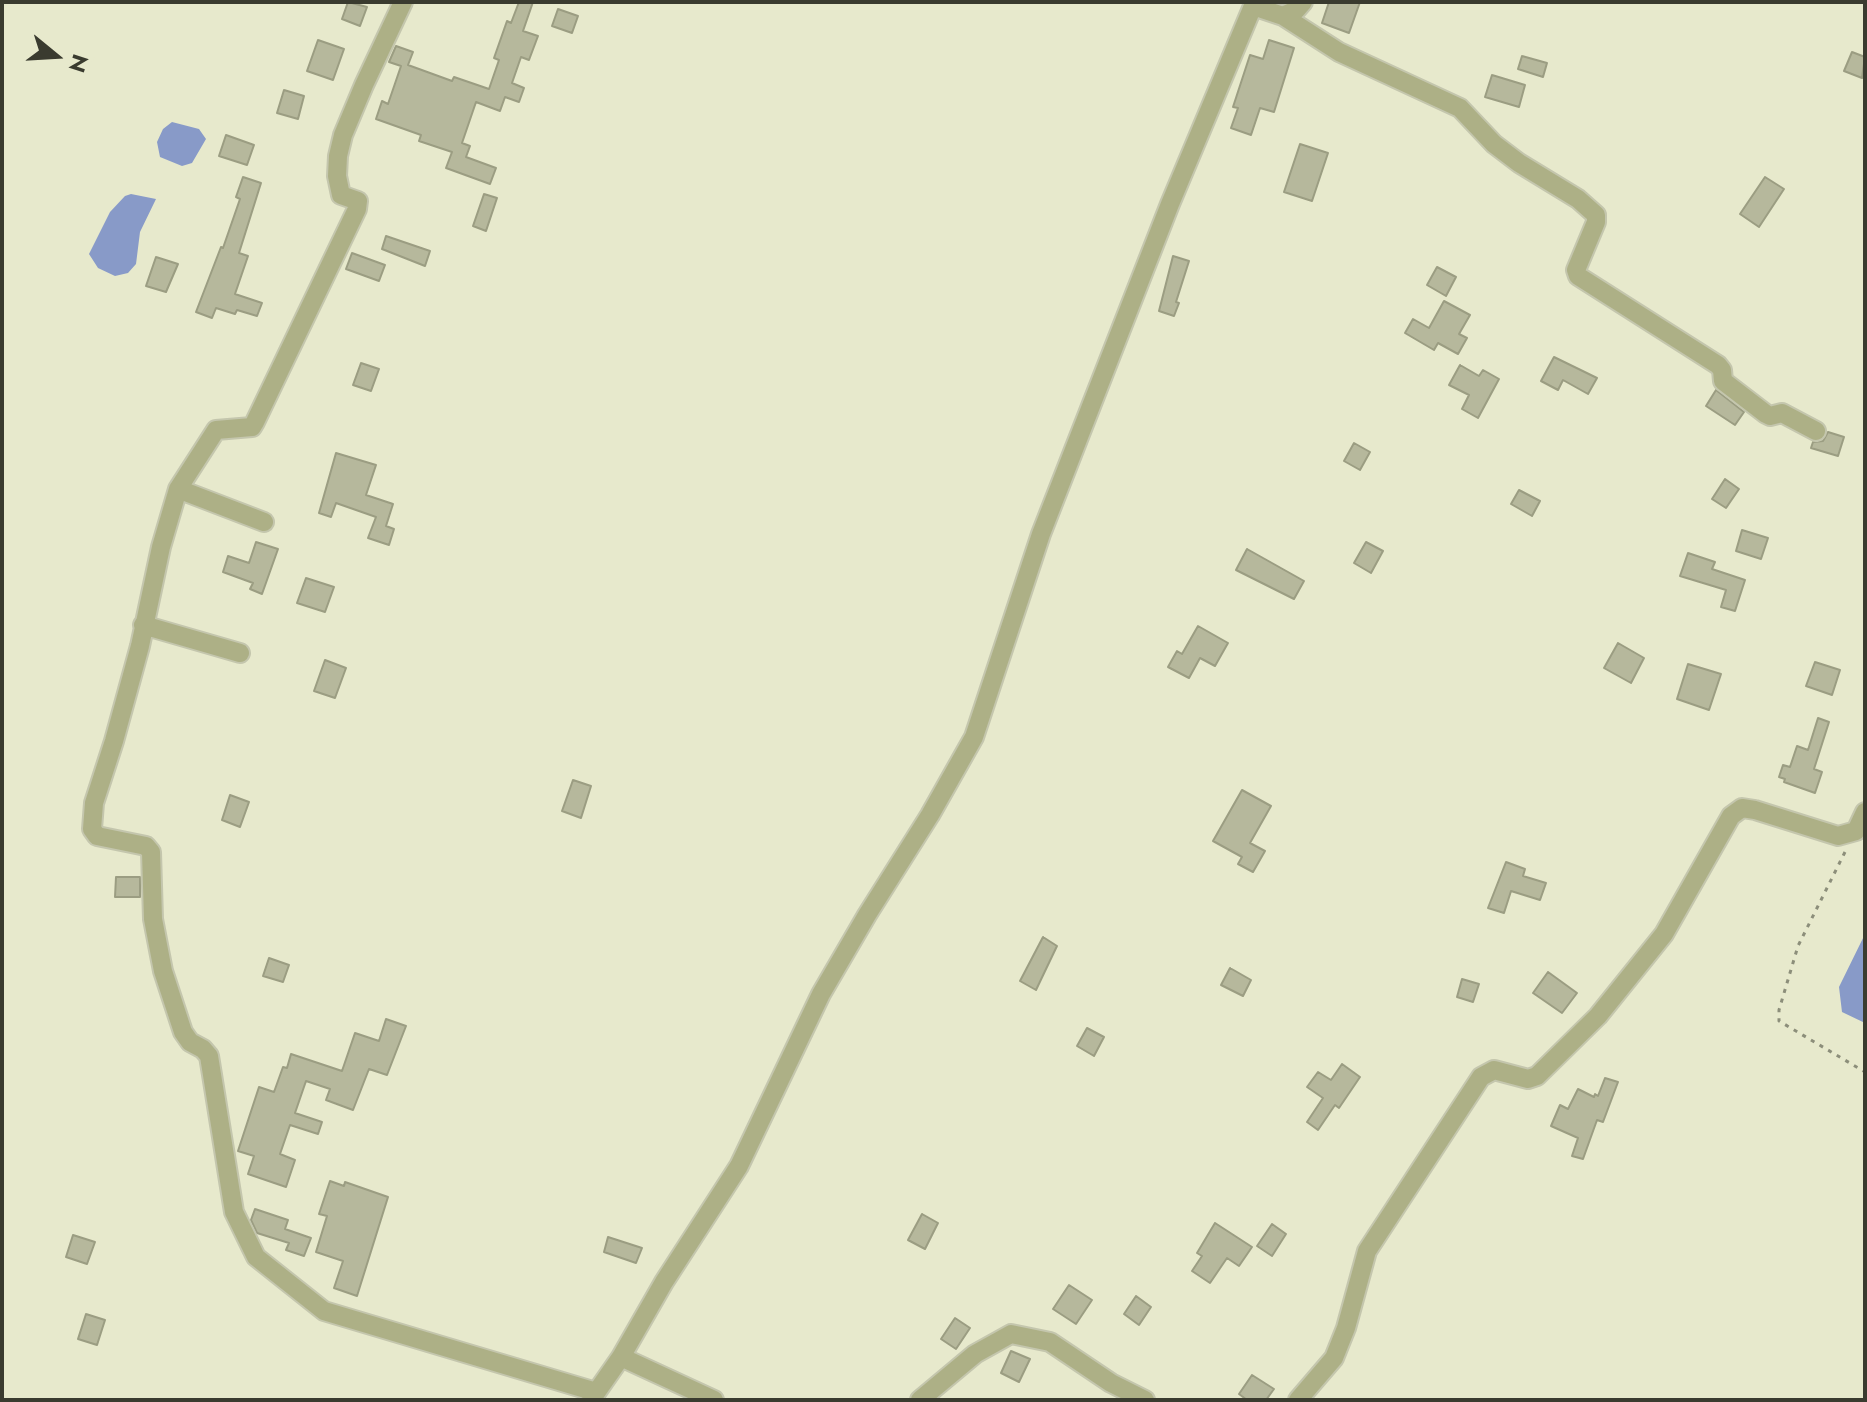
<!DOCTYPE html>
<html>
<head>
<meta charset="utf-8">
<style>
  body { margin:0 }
  #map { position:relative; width:1867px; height:1402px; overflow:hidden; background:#e7e9cc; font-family:Jost,sans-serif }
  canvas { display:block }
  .frame { position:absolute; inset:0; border:4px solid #3a3b2f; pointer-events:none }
  .north { position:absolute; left:16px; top:16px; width:80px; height:80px; -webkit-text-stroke:6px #e7e9cc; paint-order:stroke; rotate:108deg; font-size:22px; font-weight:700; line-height:32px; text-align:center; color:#3a3b2f }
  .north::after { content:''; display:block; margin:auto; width:28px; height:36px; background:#3a3b2f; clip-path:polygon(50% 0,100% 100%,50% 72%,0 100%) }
</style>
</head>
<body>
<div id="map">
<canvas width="1867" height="1402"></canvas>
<div class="frame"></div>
<div class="north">N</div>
</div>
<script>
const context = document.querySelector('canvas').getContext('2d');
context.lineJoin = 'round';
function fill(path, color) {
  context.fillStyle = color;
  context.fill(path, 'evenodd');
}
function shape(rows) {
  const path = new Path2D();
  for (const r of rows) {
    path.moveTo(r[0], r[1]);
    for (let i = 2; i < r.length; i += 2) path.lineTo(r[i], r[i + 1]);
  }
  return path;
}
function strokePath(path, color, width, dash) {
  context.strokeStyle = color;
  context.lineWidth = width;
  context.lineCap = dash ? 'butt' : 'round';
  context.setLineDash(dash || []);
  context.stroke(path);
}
const water = shape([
  [172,122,199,129,206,139,192,163,182,166,160,157,157,142,163,129],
  [131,194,156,199,140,232,136,264,128,273,115,276,98,268,89,254,110,212,125,196],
  [1865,934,1865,1023,1842,1012,1839,987]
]);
const building = shape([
  [348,2,367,7,360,26,342,19,348,2],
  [519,2,533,2,523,31,538,36,529,60,521,57,512,83,524,88,519,102,505,97,500,111,476,102,462,143,470,146,466,157,496,168,490,184,446,168,452,152,419,141,421,135,376,119,382,101,388,104,401,66,389,62,396,46,413,52,408,65,452,81,454,77,489,89,499,60,494,58,507,21,511,23,519,2],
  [1329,2,1360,2,1349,33,1322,23,1329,2],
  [558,9,578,16,572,33,552,26,558,9],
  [318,40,344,49,333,80,307,71,318,40],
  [1269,40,1294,48,1274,112,1260,108,1251,135,1231,128,1238,108,1233,107,1250,55,1263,59,1269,40],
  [1852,52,1865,57,1862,78,1844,71,1852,52],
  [1522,56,1547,63,1543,77,1518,69,1522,56],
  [1492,75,1525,85,1519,107,1485,97,1492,75],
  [284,90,304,96,298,119,277,113,284,90],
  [226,135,254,145,247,165,219,156,226,135],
  [1300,144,1328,153,1312,201,1284,192,1300,144],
  [243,177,261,183,239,253,248,256,235,294,262,303,257,316,237,310,235,314,216,308,212,318,196,312,221,247,223,248,240,199,236,197,243,177],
  [1765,177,1784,189,1759,227,1740,214,1765,177],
  [484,194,497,198,486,231,473,226,484,194],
  [386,236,430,251,425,266,382,249,386,236],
  [352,253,385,265,379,281,346,269,352,253],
  [1173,256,1189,261,1176,302,1179,303,1174,316,1159,311,1173,256],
  [156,257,178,264,166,292,146,286,156,257],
  [1437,267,1456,277,1446,296,1427,285,1437,267],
  [1444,301,1470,315,1459,334,1467,338,1458,354,1438,343,1434,350,1405,333,1413,319,1429,328,1444,301],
  [1554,357,1597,378,1588,394,1563,380,1558,390,1541,381,1554,357],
  [361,363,379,369,371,391,353,385,361,363],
  [1460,365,1479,376,1483,370,1499,379,1478,418,1462,409,1469,395,1449,385,1460,365],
  [1716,390,1744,412,1735,425,1706,406,1716,390],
  [1828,432,1844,437,1838,456,1811,448,1813,442,1823,441,1828,432],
  [1354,443,1370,452,1360,470,1344,461,1354,443],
  [336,453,376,465,366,495,393,504,386,526,394,529,389,545,368,538,376,517,336,503,331,517,319,513,336,453],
  [1725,479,1739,489,1726,508,1712,499,1725,479],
  [1519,490,1540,501,1532,516,1511,504,1519,490],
  [1742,530,1768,538,1761,559,1736,551,1742,530],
  [256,542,278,549,262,594,250,589,253,583,223,572,228,556,249,563,256,542],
  [1366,542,1383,551,1371,573,1354,563,1366,542],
  [1247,549,1304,581,1294,599,1236,570,1247,549],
  [1688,553,1715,562,1712,569,1745,580,1735,611,1721,607,1726,590,1680,576,1688,553],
  [306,578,334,587,325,612,297,603,306,578],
  [1198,626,1228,643,1215,666,1200,658,1189,678,1168,667,1177,651,1182,654,1198,626],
  [1618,643,1644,658,1631,683,1604,668,1618,643],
  [325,660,346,668,335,698,314,691,325,660],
  [1815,662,1840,670,1832,695,1806,686,1815,662],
  [1688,664,1721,674,1709,710,1677,699,1688,664],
  [1818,718,1829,722,1814,769,1822,772,1815,793,1784,782,1785,779,1779,777,1783,765,1790,767,1797,746,1808,750,1818,718],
  [573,780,591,786,581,818,562,811,573,780],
  [1242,790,1271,806,1250,843,1265,851,1253,872,1238,864,1242,857,1213,841,1242,790],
  [230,795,249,802,240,827,222,820,230,795],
  [1506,862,1525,869,1523,876,1546,883,1540,900,1511,891,1504,913,1488,908,1506,862],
  [116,877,140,877,140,897,115,897,116,877],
  [1043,937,1057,946,1036,990,1020,981,1043,937],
  [269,958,289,965,283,982,263,976,269,958],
  [1230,968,1251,980,1243,996,1221,985,1230,968],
  [1548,972,1577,993,1562,1013,1533,993,1548,972],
  [1462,979,1479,984,1473,1002,1457,997,1462,979],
  [386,1019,406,1026,387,1075,369,1069,353,1110,326,1100,330,1089,306,1081,295,1113,322,1122,318,1134,290,1125,280,1154,295,1160,286,1187,248,1174,254,1156,238,1151,259,1087,274,1092,283,1067,287,1068,291,1054,342,1071,355,1033,379,1041,386,1019],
  [1087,1028,1104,1037,1094,1056,1077,1046,1087,1028],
  [1342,1064,1360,1077,1339,1108,1335,1105,1318,1130,1307,1122,1323,1098,1307,1087,1318,1072,1331,1080,1342,1064],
  [1605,1078,1618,1082,1603,1122,1597,1120,1583,1159,1572,1156,1578,1138,1551,1126,1560,1105,1568,1109,1578,1089,1594,1097,1595,1094,1598,1096,1605,1078],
  [330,1181,344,1186,345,1182,388,1197,357,1296,334,1288,343,1261,316,1252,327,1216,319,1214,330,1181],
  [255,1209,288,1220,285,1229,311,1238,304,1256,286,1250,289,1243,257,1233,251,1220,255,1209],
  [922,1214,938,1223,925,1249,908,1240,922,1214],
  [1215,1223,1252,1247,1239,1266,1227,1258,1210,1283,1192,1271,1202,1256,1197,1253,1215,1223],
  [1272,1224,1286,1234,1272,1256,1257,1246,1272,1224],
  [73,1235,95,1242,87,1264,66,1257,73,1235],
  [608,1237,642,1248,636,1263,604,1252,608,1237],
  [1069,1285,1092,1300,1076,1324,1053,1309,1069,1285],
  [1136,1296,1151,1307,1139,1325,1124,1314,1136,1296],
  [86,1314,105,1320,97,1345,78,1339,86,1314],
  [955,1318,970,1328,956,1349,941,1339,955,1318],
  [1011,1351,1030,1359,1019,1382,1001,1373,1011,1351],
  [1252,1375,1274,1389,1266,1400,1247,1400,1239,1394,1252,1375]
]);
const path = shape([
  [1845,852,1798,946,1779,1010,1779,1021,1865,1072]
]);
const minor = shape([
  [403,2,364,85,343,135,338,156,337,176,341,195,358,201,357,209,255,422,252,427,216,430,178,489,161,547,140,646,114,741,94,803,92,829,97,836,146,846,151,852,153,919,163,971,183,1032,190,1042,203,1049,209,1056,234,1212,256,1257,324,1311,596,1392],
  [1283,16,1339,52,1460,108,1494,144,1519,163,1578,199,1596,215,1596,222,1576,270,1578,276,1718,365,1722,370,1723,381,1766,414,1770,416,1782,413,1816,431],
  [178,489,264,522],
  [143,625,240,653],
  [621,1357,714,1400],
  [591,1400,621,1357,664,1282,739,1166,821,994,867,915,930,815,974,737,1041,534,1170,204,1253,6,1283,16,1296,10,1303,2],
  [920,1400,975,1354,1011,1334,1050,1342,1111,1383,1145,1400],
  [1298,1400,1334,1358,1346,1328,1367,1251,1481,1077,1494,1070,1528,1079,1537,1076,1598,1016,1664,934,1731,816,1742,808,1755,810,1838,836,1856,831,1865,812]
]);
fill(water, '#889ac8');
fill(building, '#b6b89c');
strokePath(building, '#9b9d82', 2);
strokePath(minor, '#c4c6ad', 22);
strokePath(path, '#8c8e7a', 3, [4, 6]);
strokePath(minor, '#adb086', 18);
</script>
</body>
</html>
